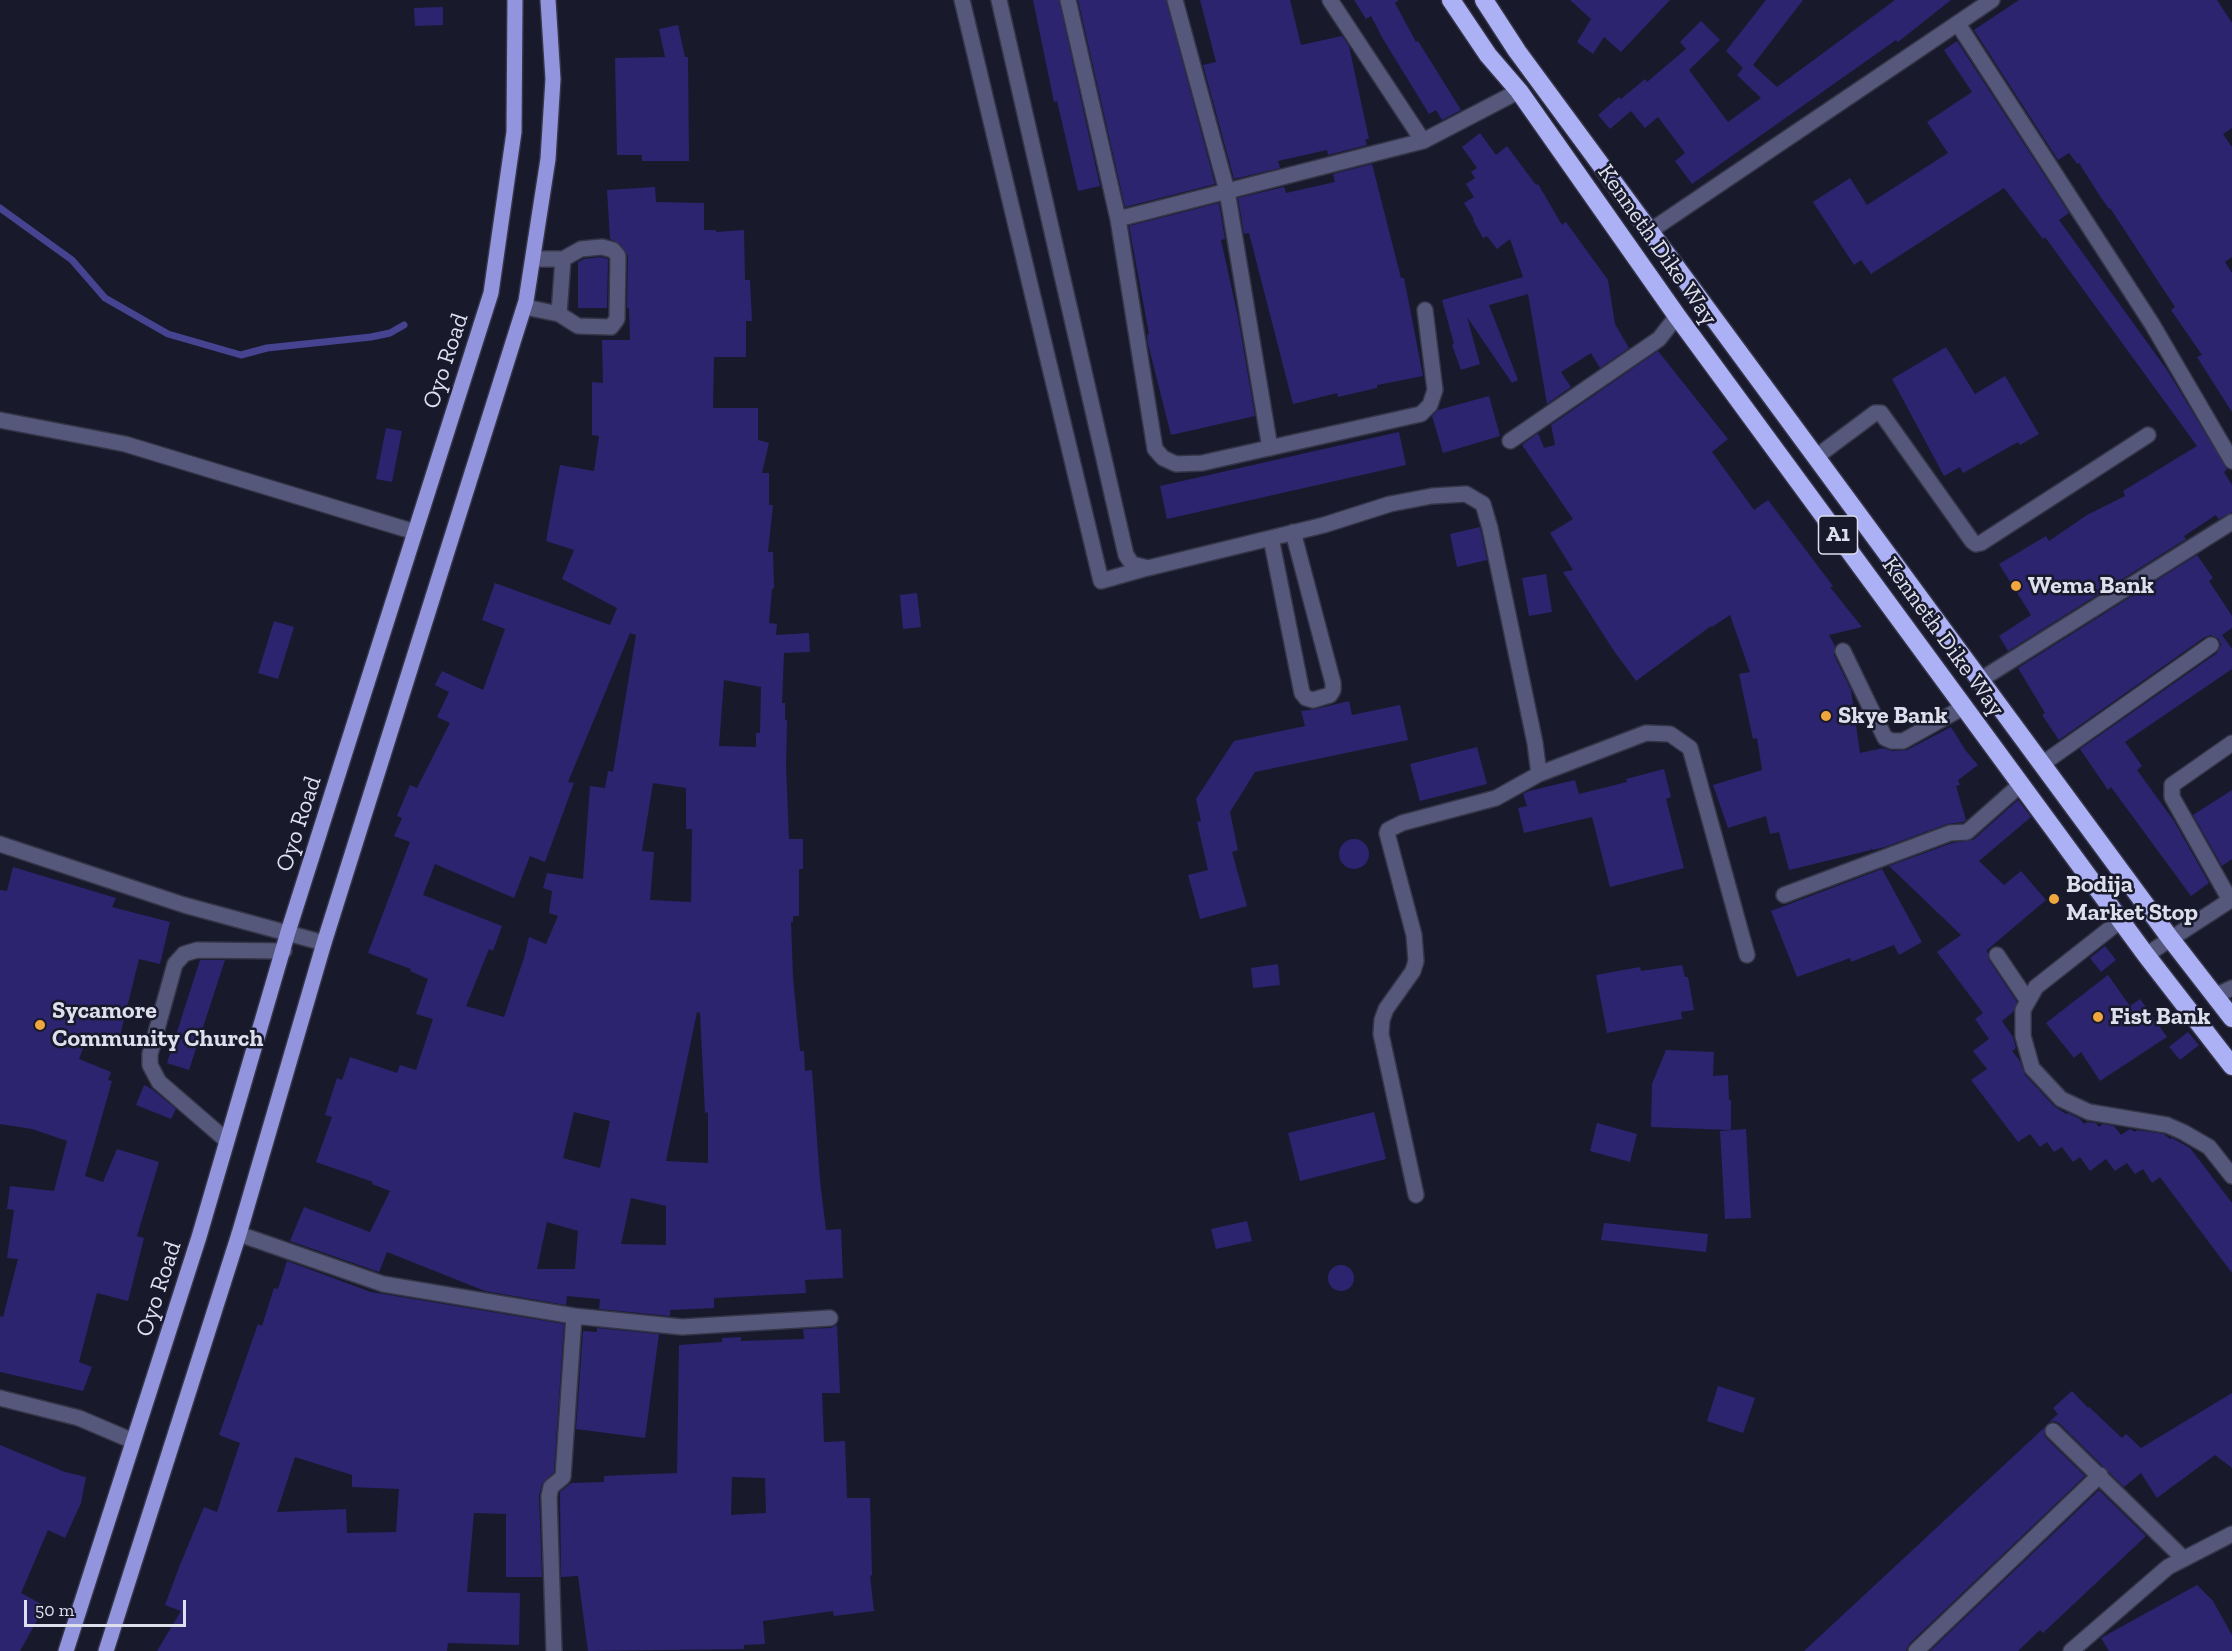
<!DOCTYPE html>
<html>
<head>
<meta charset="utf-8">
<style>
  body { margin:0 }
  #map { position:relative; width:2232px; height:1651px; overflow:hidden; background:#19192c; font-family:"Zilla Slab",serif }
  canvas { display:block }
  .scale { position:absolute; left:24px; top:1600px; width:162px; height:27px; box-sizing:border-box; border:3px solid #dddfec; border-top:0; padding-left:8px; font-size:18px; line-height:21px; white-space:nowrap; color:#dddfec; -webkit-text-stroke:4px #19192c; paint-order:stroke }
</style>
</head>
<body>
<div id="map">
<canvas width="2232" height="1651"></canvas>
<div class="scale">50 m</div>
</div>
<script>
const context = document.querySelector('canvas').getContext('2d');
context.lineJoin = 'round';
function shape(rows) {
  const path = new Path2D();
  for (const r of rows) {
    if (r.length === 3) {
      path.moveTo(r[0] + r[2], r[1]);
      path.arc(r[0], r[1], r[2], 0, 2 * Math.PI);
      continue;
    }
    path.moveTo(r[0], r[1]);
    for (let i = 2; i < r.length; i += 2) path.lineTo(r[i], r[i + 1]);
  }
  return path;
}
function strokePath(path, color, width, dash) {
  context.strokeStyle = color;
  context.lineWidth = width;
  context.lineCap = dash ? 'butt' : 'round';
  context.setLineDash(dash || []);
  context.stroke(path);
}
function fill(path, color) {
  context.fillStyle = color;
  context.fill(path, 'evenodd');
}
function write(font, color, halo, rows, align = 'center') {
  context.font = font + ' "Zilla Slab",serif';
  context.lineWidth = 5;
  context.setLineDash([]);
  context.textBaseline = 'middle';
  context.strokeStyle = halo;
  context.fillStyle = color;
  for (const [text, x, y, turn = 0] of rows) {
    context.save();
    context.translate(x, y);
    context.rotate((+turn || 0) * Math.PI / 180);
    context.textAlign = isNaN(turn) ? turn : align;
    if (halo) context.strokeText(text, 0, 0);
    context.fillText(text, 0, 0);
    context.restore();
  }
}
const stream = shape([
  [0,208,72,260,105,298,168,334,241,355,267,348,371,337,390,333,404,325]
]);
const building = shape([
  [1033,0,1059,0,1100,186,1078,191,1057,101,1054,102],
  [1078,0,1166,0,1215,184,1125,207],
  [1200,0,1290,0,1301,45,1342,36,1349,46,1369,139,1365,139,1367,145,1328,155,1327,150,1278,161,1280,168,1234,179,1203,65,1216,62],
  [1354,0,1399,0,1395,3,1416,42,1418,41,1461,110,1442,120,1436,110,1429,114,1383,39,1371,16,1366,19],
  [1570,0,1670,0,1621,52,1604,37,1593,54,1577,42,1591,19],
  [1766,0,1803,0,1753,65,1777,87,1895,0,1951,0,1898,42,1896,40,1692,184,1675,161,1685,153,1658,117,1645,128,1621,99,1645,79,1647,82,1686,49,1680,42,1701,21,1720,40,1689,70,1728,122,1761,98,1737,75,1743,68,1726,51],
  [2019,0,2217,0,2232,23,2232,128,2223,134,2232,147,2232,257,2225,262,2232,273,2232,412,2197,357,2202,355,2171,310,2175,307,2110,208,2109,209,2100,196,2079,163,2077,164,2069,153,2058,160,1974,30],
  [443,7,443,25,415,26,414,8],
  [678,25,685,57,688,57,689,161,642,161,642,155,617,155,615,58,665,57,659,29],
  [1957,41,2069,213,2059,220,2167,370,2227,469,2224,472,2232,485,2232,512,2218,519,2216,515,2184,536,2186,539,2008,651,1999,636,2031,615,1999,564,2046,536,2049,541,2087,515,2125,496,2123,491,2197,446,2045,237,2043,239,2004,188,1871,274,1861,260,1854,265,1813,202,1850,178,1867,205,1948,153,1927,122,1972,92,1944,50],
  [1619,97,1631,111,1610,129,1598,115],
  [1480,133,1496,155,1507,146,1536,185,1538,184,1562,225,1566,222,1608,280,1615,324,1629,348,1600,368,1591,353,1561,372,1571,387,1547,404,1528,294,1489,305,1518,380,1512,383,1467,317,1480,364,1461,370,1452,345,1454,344,1442,300,1523,277,1510,239,1497,249,1487,236,1483,238,1473,220,1474,219,1464,203,1474,197,1466,184,1475,178,1471,172,1477,168,1462,147],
  [1372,164,1401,278,1404,278,1423,376,1377,385,1377,388,1338,397,1337,393,1293,404,1249,233,1244,234,1238,198,1284,187,1286,193,1335,182,1333,174],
  [655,187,656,202,704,203,704,230,716,230,716,232,744,230,745,280,750,280,752,321,746,321,746,357,714,357,713,408,758,408,758,440,769,443,762,473,769,473,769,505,773,505,768,552,773,552,774,588,772,589,769,623,777,624,776,635,809,633,810,652,784,653,782,703,785,703,785,720,787,720,786,767,789,839,803,839,803,869,799,869,799,916,793,916,793,922,791,922,793,977,800,1051,804,1051,805,1071,812,1070,820,1181,826,1230,841,1229,843,1278,805,1280,806,1293,714,1298,714,1308,670,1310,670,1316,599,1309,600,1299,567,1296,566,1305,485,1291,387,1252,379,1272,290,1241,304,1207,370,1232,390,1191,372,1184,373,1182,316,1162,332,1117,325,1115,337,1078,342,1080,350,1057,397,1073,400,1065,416,1070,433,1019,416,1014,428,979,410,971,411,969,368,953,410,842,394,836,402,818,397,816,410,785,417,788,450,723,437,717,449,692,435,685,442,671,483,690,505,629,482,620,495,583,610,625,617,608,562,579,574,550,546,541,560,465,594,471,599,436,592,435,592,382,603,383,602,340,630,340,629,308,627,308,628,256,620,244,610,239,607,190],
  [630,633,636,635,613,772,608,771,605,788,590,786,583,879,547,873,543,888,552,891,549,913,558,916,546,944,529,937,524,958,504,1017,466,1006,489,949,493,951,502,926,423,895,435,864,514,898,530,856,545,862,574,783,568,782],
  [724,680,761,687,760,733,756,733,756,747,719,746],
  [653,783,686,788,686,829,692,829,691,902,650,900,654,852,642,851],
  [697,1012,700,1013,705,1113,708,1112,708,1163,666,1161],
  [574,1112,610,1121,600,1168,563,1158],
  [631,1198,666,1206,666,1245,621,1244],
  [547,1222,578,1231,575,1269,537,1269],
  [1219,203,1225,239,1221,240,1238,317,1255,416,1171,435,1148,344,1147,335,1149,334,1129,226],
  [601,257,608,259,607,308,578,308,578,262,584,259],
  [1946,347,1975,394,2005,376,2039,434,2020,445,2018,442,1963,473,1960,467,1944,476,1892,379],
  [1658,351,1728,439,1712,452,1754,510,1768,500,1833,586,1830,587,1862,627,1829,635,1835,646,1834,655,1851,690,1860,753,1883,748,1892,751,1907,750,1951,727,1966,751,1978,765,1958,780,1960,785,1956,786,1966,820,1963,822,1947,824,1885,847,1872,850,1870,847,1871,850,1789,870,1779,832,1770,834,1766,816,1728,828,1713,785,1762,770,1757,738,1753,739,1739,674,1750,672,1730,615,1712,627,1711,626,1636,681,1614,651,1563,572,1573,570,1550,533,1573,519,1522,445,1538,433,1544,448,1555,445,1551,425],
  [1489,396,1500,436,1443,453,1432,416,1438,410],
  [386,428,402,431,392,482,376,479],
  [1399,432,1406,465,1167,519,1160,486],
  [1480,527,1487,560,1457,567,1450,534],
  [2197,555,2213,578,2209,581,2232,616,2232,628,2222,635,2232,649,2232,669,2125,742,2142,766,2137,770,2174,821,2209,883,2191,896,2111,787,2108,790,2080,749,2217,653,2221,645,2219,639,2211,635,2205,637,2059,740,2042,715,2045,713,2018,668],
  [1546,574,1552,612,1529,616,1522,578],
  [917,593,921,627,903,629,900,595],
  [274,621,294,627,278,679,258,673],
  [1349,701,1352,715,1400,705,1408,740,1255,772,1230,812,1238,850,1232,852,1247,906,1200,919,1188,875,1208,870,1197,822,1201,821,1196,799,1234,741,1305,726,1301,711,1316,709],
  [1477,747,1487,784,1420,801,1410,764],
  [1664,769,1671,797,1666,799,1684,868,1610,887,1592,817,1524,833,1518,808,1527,806,1523,794,1529,791,1575,780,1579,794,1627,782,1626,779],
  [2232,790,2232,859,2222,866,2193,815],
  [2018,800,2031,817,1979,861,2004,885,2021,871,2046,900,1987,950,1989,960,2017,1002,2013,1012,2002,1021,2013,1037,2016,1048,2012,1051,2020,1061,2025,1075,2054,1106,2066,1114,2068,1113,2080,1119,2084,1124,2087,1122,2096,1123,2099,1127,2103,1124,2114,1126,2121,1135,2130,1129,2135,1132,2137,1130,2164,1134,2170,1139,2172,1138,2190,1148,2232,1203,2232,1273,2160,1177,2152,1183,2143,1169,2135,1174,2127,1163,2115,1171,2106,1159,2090,1171,2080,1157,2073,1162,2062,1147,2054,1152,2047,1142,2040,1147,2030,1134,2018,1142,1971,1080,1987,1069,1973,1051,1989,1039,1975,1019,1983,1013,1937,952,1961,935,1889,866,1952,843,1973,840],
  [1354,854,15],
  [13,867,116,898,112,907,170,922,160,964,139,959,117,1048,87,1038,79,1059,111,1072,108,1080,112,1081,85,1176,103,1182,117,1149,159,1162,137,1236,144,1238,128,1301,97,1293,79,1362,92,1367,83,1391,0,1372,0,1316,3,1317,18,1259,7,1258,14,1210,7,1209,10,1186,54,1191,67,1141,32,1129,0,1124,0,890,7,891],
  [1882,869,1922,942,1899,955,1894,945,1851,962,1850,958,1797,977,1771,911],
  [2105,946,2116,960,2101,972,2090,958],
  [200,960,225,960,189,1070,167,1063],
  [1278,964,1280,985,1253,988,1251,968],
  [1682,965,1685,977,1688,977,1694,1010,1681,1012,1682,1019,1607,1033,1596,975,1640,967,1641,971],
  [2108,975,2130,1006,2140,999,2167,1037,2100,1081,2081,1052,2074,1058,2046,1023],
  [2188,1032,2199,1045,2180,1060,2169,1047],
  [1666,1050,1714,1052,1713,1076,1728,1075,1729,1100,1731,1100,1731,1130,1651,1127,1652,1084],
  [144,1085,152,1089,176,1109,171,1119,136,1105],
  [1374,1112,1386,1159,1300,1181,1288,1133],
  [1597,1123,1637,1134,1630,1162,1590,1151],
  [1746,1129,1751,1218,1725,1219,1720,1131],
  [1247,1221,1252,1241,1216,1249,1211,1229],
  [1604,1223,1708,1234,1706,1252,1601,1240],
  [287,1261,371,1292,564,1324,554,1472,542,1484,539,1496,542,1577,506,1577,506,1514,474,1513,467,1592,520,1593,519,1645,448,1643,447,1651,157,1651,181,1611,165,1605,180,1565,204,1507,217,1512,240,1443,219,1435,258,1324,262,1326,274,1288,278,1289],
  [295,1457,352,1475,352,1487,399,1489,396,1532,347,1533,346,1509,277,1512],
  [1341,1278,13],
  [837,1325,840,1393,822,1393,824,1442,845,1441,847,1498,870,1498,872,1575,870,1576,874,1611,834,1616,833,1611,763,1621,765,1644,744,1645,744,1649,588,1651,578,1576,561,1577,560,1492,571,1483,604,1482,604,1476,677,1473,679,1345,722,1342,722,1338,741,1337,741,1341,804,1339,803,1329,831,1328],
  [732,1477,765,1478,766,1513,731,1515],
  [597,1328,659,1334,645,1438,576,1429,583,1331,597,1332],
  [1718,1386,1755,1398,1743,1433,1707,1421],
  [2072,1391,2088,1408,2089,1407,2122,1438,2126,1434,2141,1448,2232,1393,2232,1468,2215,1455,2157,1498,2141,1473,2124,1487,2060,1424,2055,1421,2049,1422,2058,1414,2053,1408],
  [2045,1427,2044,1433,2046,1438,2085,1476,1909,1644,1906,1651,1804,1651],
  [0,1445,65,1472,86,1477,81,1503,65,1538,48,1530,21,1593,45,1606,20,1651,0,1651],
  [2099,1490,2146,1536,2043,1633,2040,1630,2018,1651,1930,1651],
  [2197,1585,2213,1601,2232,1635,2232,1651,2109,1651,2101,1638]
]);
const minor = shape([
  [962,0,1101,581,1147,568],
  [999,0,1126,555,1132,564,1148,568,1324,525,1390,504,1432,496,1466,494,1483,504,1490,528,1535,743,1539,774,1646,733,1670,734,1690,748,1747,955],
  [1068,0,1118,219,1423,141,1519,91],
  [1175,0,1227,191,1270,448],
  [1330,0,1423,141],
  [1958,24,2152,324,2232,461],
  [1118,219,1155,449,1163,458,1176,464,1202,463,1421,414,1430,405,1435,390,1425,310],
  [1650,231,1992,0],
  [525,307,559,314,578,326,611,327,617,319,618,256,613,250,602,247,581,249,563,259,533,259],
  [559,314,563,259],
  [0,420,125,444,415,532],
  [1510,441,1659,339,1677,316],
  [1816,457,1875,413,1881,413,1972,541,1976,544,1981,543,2148,435],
  [1271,538,1302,693,1306,698,1313,700,1330,695,1333,690,1333,683,1293,532],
  [1843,651,1885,738,1892,741,1903,741,1964,707],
  [1980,680,2232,522],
  [2042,764,2211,645],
  [0,844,184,905,324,943],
  [1784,895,1950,833,1967,832,2021,784],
  [2230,900,2172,797,2172,785,2232,743],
  [2121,920,2036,987,2023,1010,2023,1036,2032,1068,2061,1099,2089,1112,2167,1125,2183,1132,2209,1147,2232,1176],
  [1997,955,2028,1001],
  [2146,955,2232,899],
  [2214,996,2232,988],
  [226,1140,159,1082,150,1065,150,1054,175,964,184,954,197,950,284,951],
  [1416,1195,1381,1034,1382,1020,1386,1009,1413,971,1416,961,1414,935,1387,833,1388,830,1402,823,1496,798,1539,774],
  [239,1234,383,1284,574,1316,682,1327,830,1318],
  [0,1398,79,1418,133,1441],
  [2053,1431,2184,1559],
  [554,1651,549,1496,551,1487,563,1477,574,1316],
  [1916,1651,2100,1475],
  [2071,1651,2168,1567,2232,1534]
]);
const major = shape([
  [66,1651,199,1237,288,932,491,293,514,132,515,0],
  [106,1651,239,1234,324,943,526,301,548,159,553,79,548,0]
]);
const highway = shape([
  [1451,0,1488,55,1519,91,1677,316,2146,955,2232,1066],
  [1484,0,1517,51,2170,938,2232,1018]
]);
const markers = [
  [2016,586,6,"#f0a63e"],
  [1826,716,6,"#f0a63e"],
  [2054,899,6,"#f0a63e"],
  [2098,1017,6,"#f0a63e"],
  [40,1025,6,"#f0a63e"]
];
const shields = [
  [1838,535,39]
];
const shieldNames = [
  ["A1",1838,535]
];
const streetNames = [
  ["Kenneth Dike Way",1657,245,55],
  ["Oyo Road",446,361,-72],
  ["Kenneth Dike Way",1943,637,54],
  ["Oyo Road",299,824,-72],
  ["Oyo Road",159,1289,-72]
];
const poiNames = [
  ["Wema Bank",2028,586],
  ["Skye Bank",1838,716],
  ["Bodija",2066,885],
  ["Market Stop",2066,913],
  ["Sycamore",52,1011],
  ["Community Church",52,1039],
  ["Fist Bank",2110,1017]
];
strokePath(stream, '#464390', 7);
fill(building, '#2c246f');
strokePath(minor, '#343547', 18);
strokePath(major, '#343547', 18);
strokePath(highway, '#343547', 21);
strokePath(minor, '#56587b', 15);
strokePath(major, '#9295dd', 15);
strokePath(highway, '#acb0f5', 18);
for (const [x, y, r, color] of markers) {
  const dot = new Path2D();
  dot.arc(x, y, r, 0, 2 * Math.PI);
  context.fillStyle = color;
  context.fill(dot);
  strokePath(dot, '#19192c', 2);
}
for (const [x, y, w] of shields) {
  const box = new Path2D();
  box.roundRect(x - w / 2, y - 19, w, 38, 4.5);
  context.fillStyle = '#19192c';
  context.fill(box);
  strokePath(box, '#dddfec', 1.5);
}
write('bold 22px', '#dddfec', null, shieldNames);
write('24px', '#dddfec', '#19192c', streetNames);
write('bold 24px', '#dddfec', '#19192c', poiNames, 'left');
</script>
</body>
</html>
